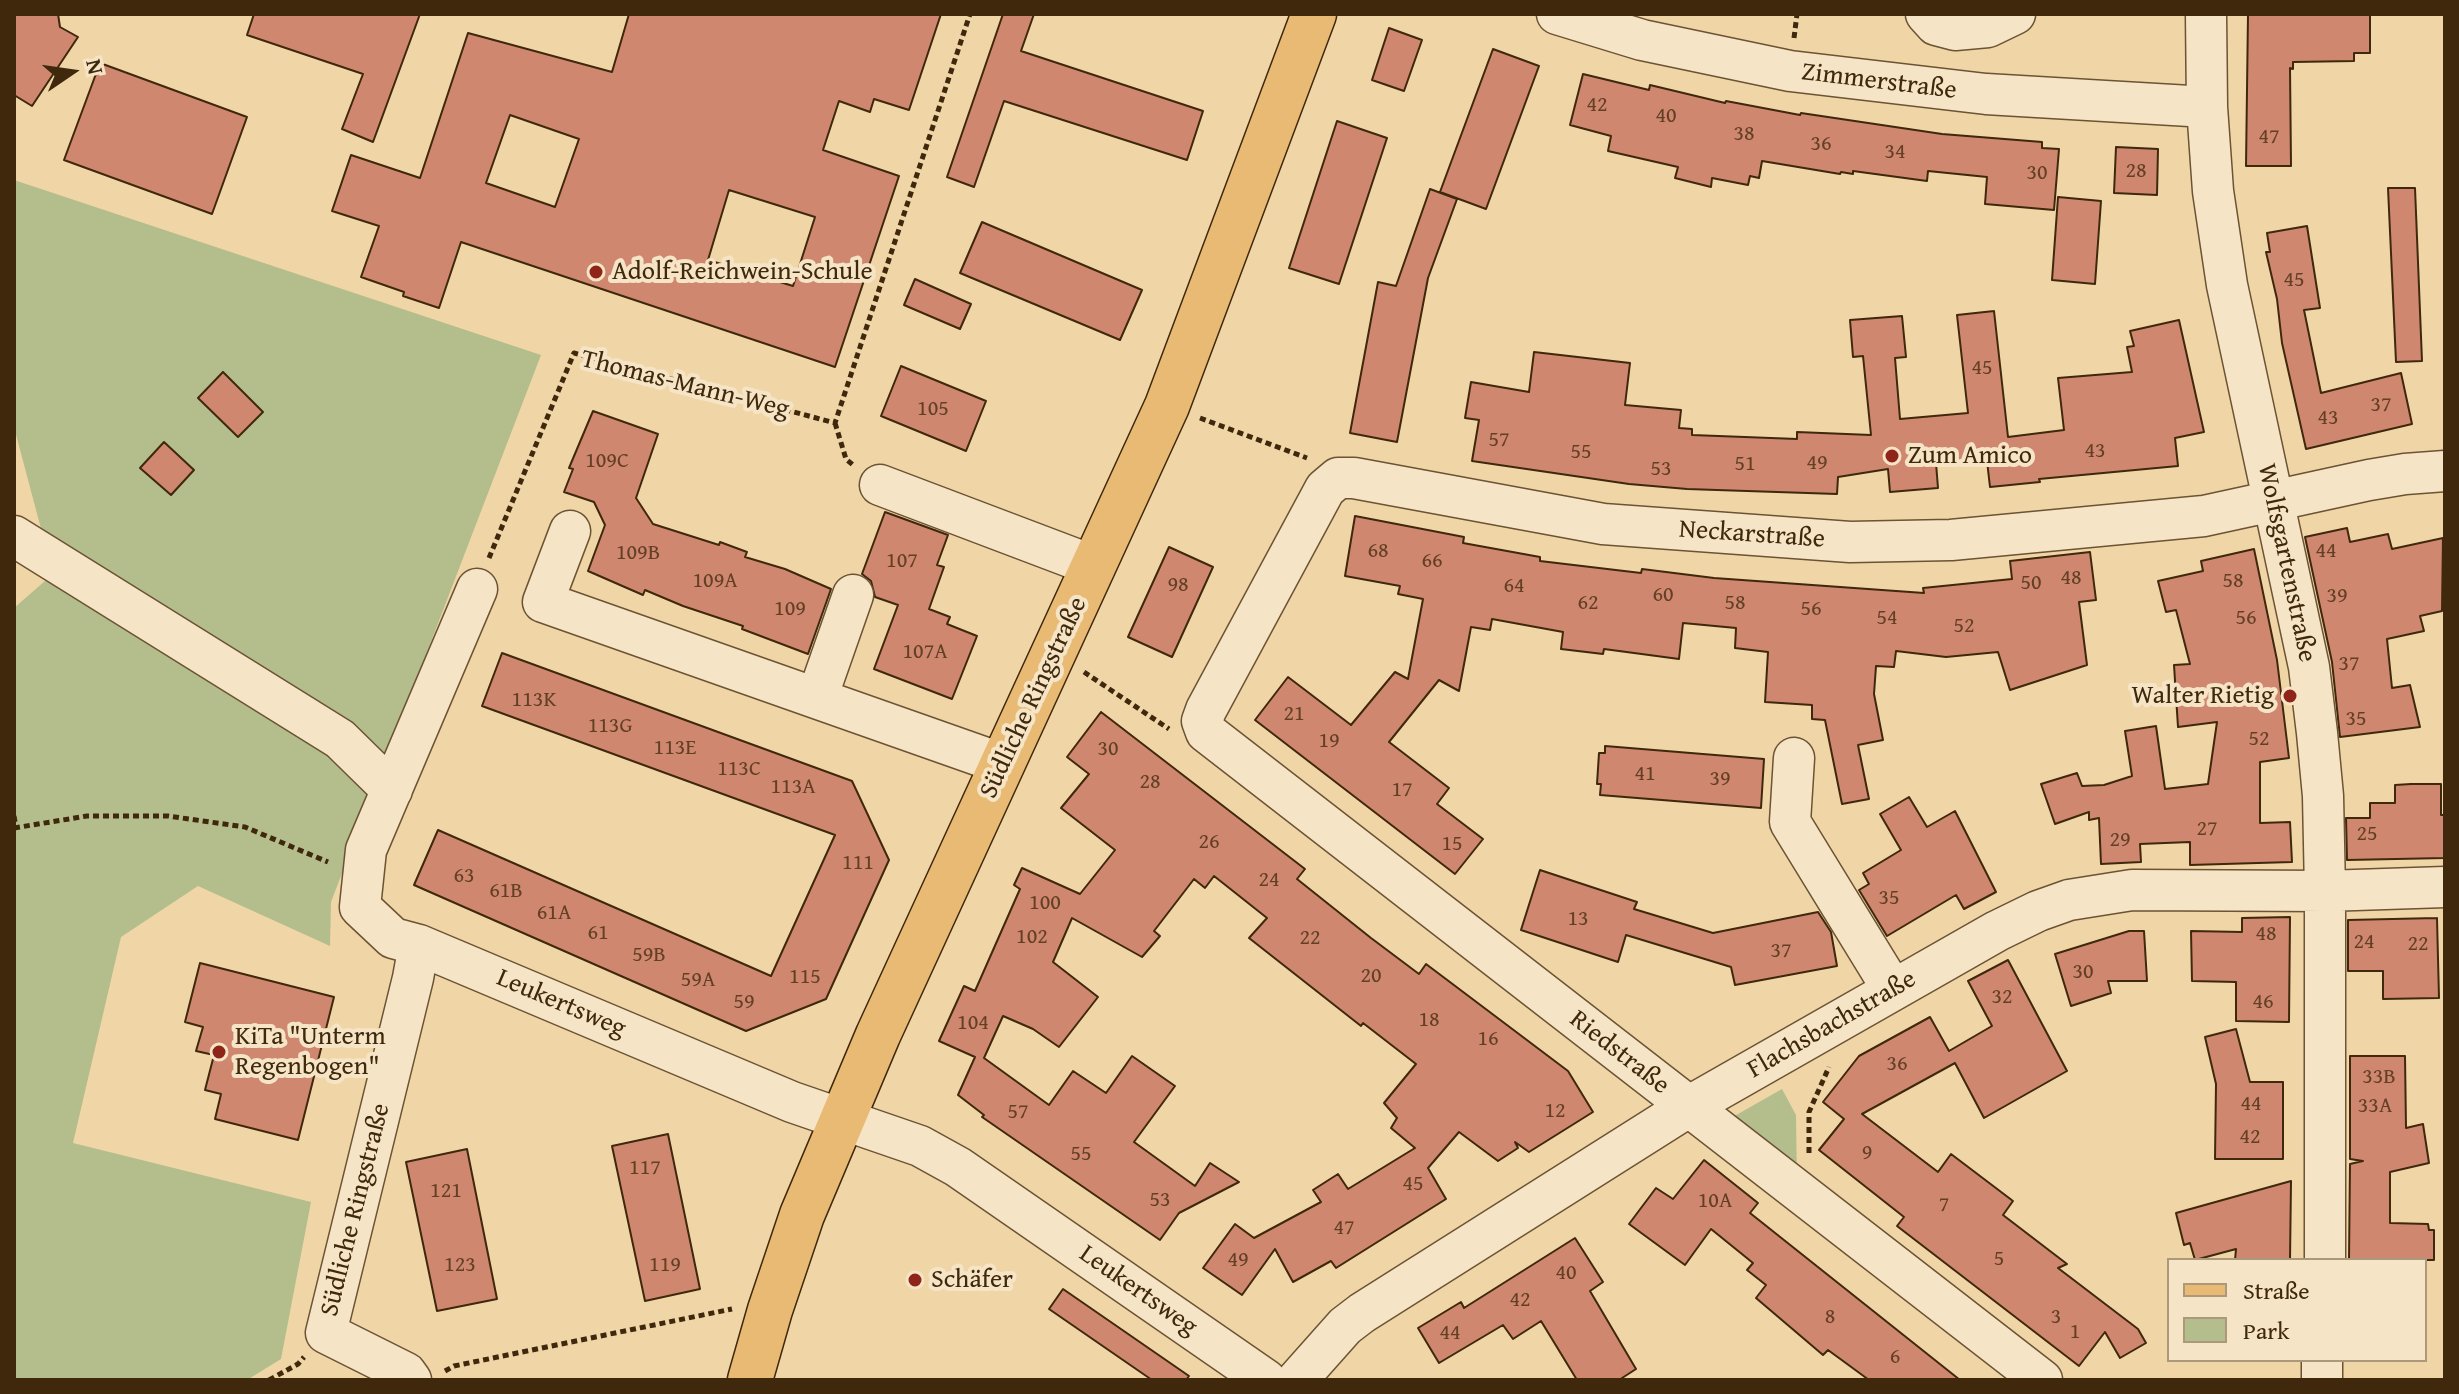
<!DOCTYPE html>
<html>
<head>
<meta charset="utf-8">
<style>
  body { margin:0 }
  #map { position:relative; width:2459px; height:1394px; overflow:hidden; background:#f0d5a7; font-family:"Gentium Book Plus",serif }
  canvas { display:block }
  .frame { position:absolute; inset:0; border:16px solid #3f280c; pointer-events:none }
  .legend { position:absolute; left:2167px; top:1258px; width:260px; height:104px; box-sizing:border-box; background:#f5e4c6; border:2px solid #ac997c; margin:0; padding:10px 14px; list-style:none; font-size:24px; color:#3f280c }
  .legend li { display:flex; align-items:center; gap:16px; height:40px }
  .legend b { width:40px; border:2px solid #ac997c }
  .north { position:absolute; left:32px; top:32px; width:80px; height:80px; -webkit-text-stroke:6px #f5e4c6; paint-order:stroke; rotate:77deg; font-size:22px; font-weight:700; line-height:32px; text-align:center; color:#3f280c }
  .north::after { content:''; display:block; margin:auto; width:28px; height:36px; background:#3f280c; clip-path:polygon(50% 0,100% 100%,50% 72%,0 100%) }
</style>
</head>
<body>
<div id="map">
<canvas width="2459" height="1394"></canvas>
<div class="frame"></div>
<ul class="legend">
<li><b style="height:10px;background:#e8ba74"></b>Straße</li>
<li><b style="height:22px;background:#b3be8c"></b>Park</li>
</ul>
<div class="north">N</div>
</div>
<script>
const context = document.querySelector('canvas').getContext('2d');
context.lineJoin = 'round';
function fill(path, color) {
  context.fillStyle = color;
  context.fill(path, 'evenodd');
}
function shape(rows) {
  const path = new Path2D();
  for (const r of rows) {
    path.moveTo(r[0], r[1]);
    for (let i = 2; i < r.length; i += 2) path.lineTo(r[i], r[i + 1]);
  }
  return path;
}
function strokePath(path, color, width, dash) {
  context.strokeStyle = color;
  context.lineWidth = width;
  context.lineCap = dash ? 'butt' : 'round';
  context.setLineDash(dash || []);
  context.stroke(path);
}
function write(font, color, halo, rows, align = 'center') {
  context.font = font + ' "Gentium Book Plus",serif';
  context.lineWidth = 8;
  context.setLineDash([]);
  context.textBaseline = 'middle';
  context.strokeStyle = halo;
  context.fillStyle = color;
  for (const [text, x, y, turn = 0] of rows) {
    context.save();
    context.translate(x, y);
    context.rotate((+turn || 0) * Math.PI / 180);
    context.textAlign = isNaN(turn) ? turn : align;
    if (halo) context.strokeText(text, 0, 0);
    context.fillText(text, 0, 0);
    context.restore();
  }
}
const green = shape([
  [14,180,541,355,331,902,330,946,198,886,121,937,73,1143,311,1202,281,1359,247,1380,14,1380,14,608,53,574,14,427],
  [1782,1089,1796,1115,1797,1186,1724,1122]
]);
const building = shape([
  [14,14,58,14,60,27,78,37,32,106,14,95,14,14],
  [254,14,420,14,373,142,342,129,363,74,247,35,254,14],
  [629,14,941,14,909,110,874,99,870,112,839,101,823,150,899,176,835,367,461,242,439,308,403,296,404,292,361,277,379,226,332,211,351,155,420,178,468,33,612,72,629,14],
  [510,115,579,139,555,207,486,183,510,115],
  [729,190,815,217,793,286,708,260,729,190],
  [1003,14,1034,14,1021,51,1203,111,1187,160,1004,101,974,187,947,177,1003,14],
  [2248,14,2370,14,2370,53,2354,53,2354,61,2293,62,2293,69,2290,68,2291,166,2246,166,2248,14],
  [1389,28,1422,40,1404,91,1372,80,1389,28],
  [1493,49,1539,66,1486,209,1440,192,1493,49],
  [100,63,247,117,212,214,64,160,100,63],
  [1583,74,1649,90,1650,85,1725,103,1726,101,1800,115,1801,113,1942,134,2042,142,2042,148,2059,149,2054,210,1985,204,1987,177,1928,171,1927,181,1853,171,1853,174,1841,172,1840,174,1762,161,1759,178,1750,176,1748,185,1712,178,1711,187,1675,178,1678,167,1608,151,1611,136,1570,125,1583,74],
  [1337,121,1387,138,1339,284,1289,268,1337,121],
  [2116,147,2158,149,2157,195,2114,193,2116,147],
  [2388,188,2415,188,2422,361,2396,362,2388,188],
  [1430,189,1457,199,1428,278,1397,442,1350,433,1378,282,1396,286,1430,189],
  [2058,197,2101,201,2095,284,2052,280,2058,197],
  [982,222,1142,290,1120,340,960,273,982,222],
  [2307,226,2320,308,2304,310,2321,393,2401,373,2412,424,2306,449,2282,343,2277,299,2266,252,2270,252,2267,233,2307,226],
  [915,279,971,304,960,329,904,305,915,279],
  [1994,311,2008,437,2064,430,2058,378,2132,372,2127,347,2134,346,2130,331,2179,320,2204,432,2175,438,2178,466,2039,479,2040,482,1990,487,1987,461,1936,463,1938,488,1890,492,1888,469,1838,477,1837,494,1687,489,1629,484,1472,461,1479,420,1465,418,1471,382,1529,392,1534,352,1630,363,1625,405,1681,410,1679,428,1692,429,1692,435,1797,439,1797,432,1871,435,1863,356,1853,357,1850,320,1902,316,1906,357,1895,358,1900,419,1968,413,1957,315,1994,311],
  [901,366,986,401,966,451,881,416,901,366],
  [223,372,263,412,238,437,198,398,223,372],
  [593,411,658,434,636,498,653,524,719,545,720,542,747,552,745,557,785,569,831,589,808,654,742,629,743,626,683,606,645,590,643,595,588,571,605,525,594,502,564,492,573,469,569,468,593,411],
  [164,442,194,470,171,495,140,468,164,442],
  [885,512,948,535,937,565,944,567,929,609,950,617,947,624,977,636,952,699,874,669,898,605,875,597,871,581,862,574,885,512],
  [1355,516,1464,537,1463,543,1540,557,1540,561,1641,573,1642,569,1714,578,1924,593,1923,588,2012,579,2010,561,2090,552,2096,600,2079,602,2087,665,2010,690,1998,652,1946,657,1896,651,1894,667,1876,666,1874,694,1883,740,1858,745,1869,799,1842,804,1825,720,1812,719,1812,705,1765,702,1768,652,1735,648,1736,628,1683,623,1679,659,1604,649,1603,654,1561,649,1563,632,1492,619,1490,630,1471,627,1459,691,1439,680,1389,742,1449,788,1437,804,1483,839,1455,874,1255,720,1288,677,1351,725,1395,672,1408,679,1423,599,1398,594,1400,586,1345,576,1355,516],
  [2347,528,2350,542,2388,534,2392,549,2443,538,2442,611,2420,616,2424,631,2387,639,2392,688,2410,685,2420,727,2340,737,2332,662,2305,537,2347,528],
  [1169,547,1213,567,1172,657,1128,637,1169,547],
  [2254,549,2277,660,2289,758,2260,762,2260,823,2290,822,2292,862,2190,865,2190,842,2140,844,2141,862,2101,864,2099,818,2089,820,2089,812,2055,824,2041,784,2077,773,2082,786,2104,785,2132,776,2125,731,2156,726,2165,789,2208,784,2217,722,2178,727,2174,665,2190,664,2176,610,2166,612,2158,581,2203,571,2201,561,2254,549],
  [502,653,852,781,889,860,826,999,746,1031,414,885,438,830,771,976,835,835,482,706,502,653],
  [1101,712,1305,869,1297,879,1371,938,1419,974,1426,964,1568,1071,1593,1112,1529,1152,1515,1142,1518,1148,1498,1161,1459,1132,1428,1168,1446,1199,1336,1268,1331,1261,1293,1282,1275,1249,1242,1295,1203,1268,1235,1224,1254,1238,1321,1202,1313,1190,1338,1174,1348,1189,1415,1148,1391,1128,1397,1118,1384,1103,1416,1064,1363,1023,1361,1026,1249,938,1267,918,1214,876,1205,888,1194,879,1154,931,1160,936,1142,957,1072,918,1053,962,1098,997,1059,1047,1033,1029,1003,1016,984,1058,1049,1105,1073,1071,1106,1093,1132,1056,1175,1086,1134,1142,1195,1186,1210,1163,1239,1182,1179,1213,1160,1240,982,1117,984,1115,958,1095,975,1057,939,1041,964,986,975,991,1020,889,1014,885,1022,868,1080,894,1115,850,1061,808,1089,774,1067,757,1101,712],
  [1605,746,1764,759,1761,808,1600,795,1601,784,1597,784,1599,753,1605,753,1605,746],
  [2411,784,2441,784,2441,815,2445,815,2445,858,2347,860,2346,818,2370,818,2370,803,2395,803,2395,785,2411,784],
  [1909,797,1927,827,1955,811,1996,892,1964,909,1956,895,1887,936,1859,890,1869,884,1863,873,1901,850,1880,814,1909,797],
  [1540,870,1637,902,1634,909,1713,933,1818,912,1831,932,1837,966,1735,985,1731,967,1626,935,1618,962,1521,930,1540,870],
  [2290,917,2289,1022,2236,1021,2236,982,2192,981,2191,931,2242,932,2242,918,2290,917],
  [2437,918,2439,998,2383,999,2383,971,2348,971,2348,920,2437,918],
  [2129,931,2144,931,2147,981,2108,981,2111,993,2071,1006,2055,954,2129,931],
  [2008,960,2067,1071,1984,1118,1955,1063,1862,1114,1938,1172,1951,1154,2013,1201,2003,1215,2067,1264,2058,1268,2138,1329,2146,1343,2120,1358,2105,1332,2079,1366,1897,1226,1904,1217,1819,1150,1844,1119,1823,1102,1859,1056,1930,1017,1949,1051,1992,1026,1968,981,2008,960],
  [200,963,334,997,298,1140,215,1119,221,1094,205,1090,214,1055,196,1051,203,1027,185,1022,200,963],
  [2236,1029,2250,1082,2283,1082,2283,1159,2215,1159,2216,1084,2205,1037,2236,1029],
  [2350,1056,2405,1056,2406,1128,2423,1124,2429,1163,2390,1172,2390,1223,2428,1224,2429,1230,2434,1230,2434,1260,2349,1260,2350,1164,2363,1161,2350,1159,2350,1056],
  [668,1134,700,1289,645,1301,612,1146,668,1134],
  [467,1149,497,1299,437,1311,406,1162,467,1149],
  [1704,1160,1758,1203,1750,1213,1960,1380,1869,1380,1828,1350,1823,1355,1756,1298,1766,1285,1747,1270,1753,1263,1711,1229,1685,1265,1629,1224,1656,1188,1673,1199,1704,1160],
  [2291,1181,2290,1260,2235,1260,2236,1249,2195,1260,2190,1243,2184,1245,2176,1213,2291,1181],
  [1575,1238,1603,1282,1590,1291,1636,1369,1619,1380,1577,1380,1541,1321,1513,1339,1503,1325,1439,1363,1418,1328,1461,1302,1464,1308,1575,1238],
  [1063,1289,1189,1376,1186,1380,1152,1380,1049,1309,1063,1289]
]);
const path = shape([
  [1794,38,1797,14],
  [1200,418,1307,458],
  [835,423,846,459,853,465],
  [489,558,574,353,835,423,970,14],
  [1084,672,1169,729],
  [14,816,16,827],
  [14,828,87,816,168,816,245,827,328,862],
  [1809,1153,1809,1112,1829,1067],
  [445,1371,454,1366,732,1309],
  [269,1380,298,1364,304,1357]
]);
const minor = shape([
  [1557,14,1642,40,1790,71,1986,94,2207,107],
  [1926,14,1936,25,1955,30,1988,27,2015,14],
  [2206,14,2207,107,2213,191,2227,285,2309,667,2317,733,2323,796,2325,891,2325,1260],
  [880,485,1094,566],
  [570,531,543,602,1003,764],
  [14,536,340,739,392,790],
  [477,589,366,850,360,907,393,938,419,945,792,1102,920,1146,958,1167,1266,1380],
  [817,698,853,595],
  [1794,758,1790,822,1893,990],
  [411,1380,406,1373,326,1333,413,978,419,945],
  [1297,1380,1345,1326,1362,1313,1688,1107,1997,931,2038,911,2069,900,2132,890,2325,891,2445,887],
  [2042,1380,1206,732,1202,721,1206,710,1325,489,1338,478,1354,478,1603,524,1850,542,1951,540,2204,516,2369,480,2405,474,2445,471],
  [2322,1380,2322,1360]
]);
const major = shape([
  [750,1380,770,1310,802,1215,878,1035,1167,406,1314,14]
]);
const markers = [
  [596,272,8,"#8f2418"],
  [1892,456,8,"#8f2418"],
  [2290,696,8,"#8f2418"],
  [219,1052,8,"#8f2418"],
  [915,1280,8,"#8f2418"]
];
const numberNames = [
  ["42",1597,105],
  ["40",1666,116],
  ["38",1744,134],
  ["47",2269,137],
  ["36",1821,144],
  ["34",1895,152],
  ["28",2136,171],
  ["30",2037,173],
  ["45",2294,280],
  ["45",1982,368],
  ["37",2381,405],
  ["105",933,409],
  ["43",2328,418],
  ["57",1499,440],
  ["43",2095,451],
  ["55",1581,452],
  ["109C",607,461],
  ["49",1817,463],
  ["51",1745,464],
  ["53",1661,469],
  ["68",1378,551],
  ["44",2326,551],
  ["109B",638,553],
  ["107",902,561],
  ["66",1432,561],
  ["48",2071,578],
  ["109A",715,581],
  ["58",2233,581],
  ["50",2031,583],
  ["98",1178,585],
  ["64",1514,586],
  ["60",1663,595],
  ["39",2337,596],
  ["62",1588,603],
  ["58",1735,603],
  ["109",790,609],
  ["56",1811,609],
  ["54",1887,618],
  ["56",2246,618],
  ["52",1964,626],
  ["107A",925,652],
  ["37",2349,664],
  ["113K",534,700],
  ["21",1294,714],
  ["35",2356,719],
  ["113G",610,726],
  ["52",2259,739],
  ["19",1329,741],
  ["113E",675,748],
  ["30",1108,749],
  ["113C",739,769],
  ["41",1645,774],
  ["39",1720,779],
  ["28",1150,782],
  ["113A",793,787],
  ["17",1402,790],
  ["27",2207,829],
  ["25",2367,834],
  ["29",2120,840],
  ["26",1209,842],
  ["15",1452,844],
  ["111",858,863],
  ["63",464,876],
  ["24",1269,880],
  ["61B",506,891],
  ["35",1889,898],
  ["100",1045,903],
  ["61A",554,913],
  ["13",1578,919],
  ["61",598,933],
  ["48",2266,934],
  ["102",1032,937],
  ["22",1310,938],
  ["24",2364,942],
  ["22",2418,944],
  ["37",1781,951],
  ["59B",649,955],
  ["30",2083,972],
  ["20",1371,976],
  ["115",805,977],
  ["59A",698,980],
  ["32",2002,997],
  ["59",744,1002],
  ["46",2263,1002],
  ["18",1429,1020],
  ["104",973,1023],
  ["16",1488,1039],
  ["36",1897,1064],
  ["33B",2379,1077],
  ["44",2251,1104],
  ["33A",2375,1106],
  ["12",1555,1111],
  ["57",1018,1112],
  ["42",2250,1137],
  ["9",1867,1153],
  ["55",1081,1154],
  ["117",645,1168],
  ["45",1413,1184],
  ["121",446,1191],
  ["53",1160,1200],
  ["10A",1715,1201],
  ["7",1944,1205],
  ["47",1344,1228],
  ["5",1999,1259],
  ["49",1238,1260],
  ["123",460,1265],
  ["119",665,1265],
  ["40",1566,1273],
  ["42",1520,1300],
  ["8",1830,1317],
  ["3",2056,1317],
  ["1",2075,1332],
  ["44",1450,1333],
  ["6",1895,1357]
];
const streetNames = [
  ["Zimmerstraße",1879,82,7],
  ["Thomas-Mann-Weg",685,385,14],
  ["Neckarstraße",1752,535,4],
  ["Wolfsgartenstraße",2286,563,78],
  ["Südliche Ringstraße",1034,698,-65],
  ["Leukertsweg",561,1004,23],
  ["Flachsbachstraße",1832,1025,-30],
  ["Riedstraße",1619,1053,38],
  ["Südliche Ringstraße",356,1210,-76],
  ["Leukertsweg",1138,1291,35]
];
const poiNames = [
  ["Adolf-Reichwein-Schule",612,272],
  ["Zum Amico",1908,456],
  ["Walter Rietig",2274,696,"right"],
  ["KiTa \"Unterm",235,1037],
  ["Regenbogen\"",235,1067],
  ["Schäfer",931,1280]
];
fill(green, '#b3be8c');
fill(building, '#cf8770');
strokePath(building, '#3f280c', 2);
strokePath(minor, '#6b5333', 43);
strokePath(major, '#3f280c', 47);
strokePath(path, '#3f280c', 5, [6, 4]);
strokePath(minor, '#f5e4c6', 40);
strokePath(major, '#e8ba74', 44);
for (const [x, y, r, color] of markers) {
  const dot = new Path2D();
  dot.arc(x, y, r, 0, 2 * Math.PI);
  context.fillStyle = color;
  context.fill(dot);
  strokePath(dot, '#f5e4c6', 3);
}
write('22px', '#634025', null, numberNames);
write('26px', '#3f280c', '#f5e4c6', streetNames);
write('26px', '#3f280c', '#f5e4c6', poiNames, 'left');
</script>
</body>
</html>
